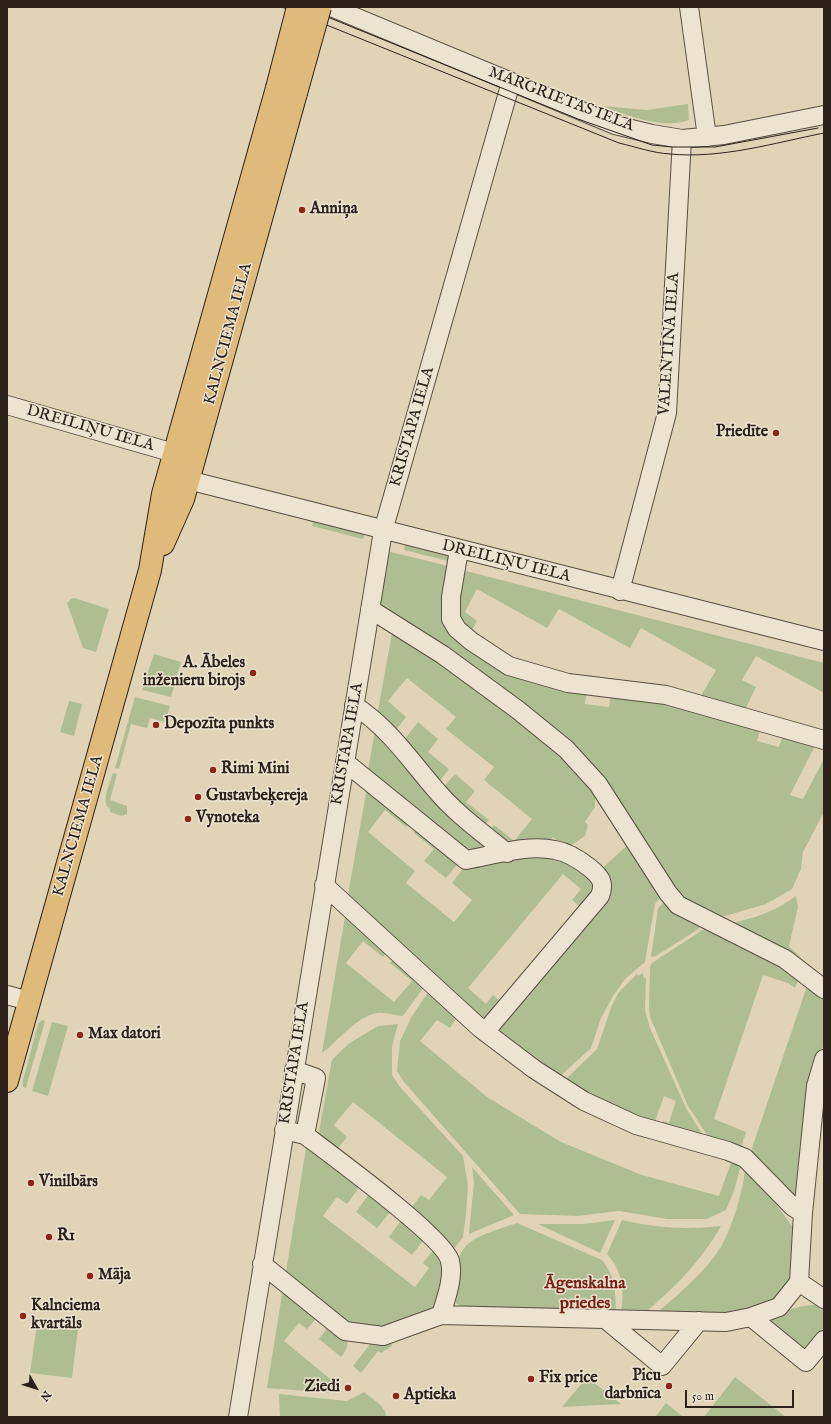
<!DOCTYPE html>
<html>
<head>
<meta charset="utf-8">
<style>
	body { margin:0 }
	#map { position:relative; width:831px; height:1424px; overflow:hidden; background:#e1d4b6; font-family:"IM FELL English",serif }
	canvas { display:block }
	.frame { position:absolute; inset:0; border:8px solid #2c211b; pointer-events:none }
	.north { position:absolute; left:16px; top:1368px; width:40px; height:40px; -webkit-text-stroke:3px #ece3d0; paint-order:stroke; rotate:129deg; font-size:11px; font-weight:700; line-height:16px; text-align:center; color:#2c211b }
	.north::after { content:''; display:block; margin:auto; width:14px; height:18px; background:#2c211b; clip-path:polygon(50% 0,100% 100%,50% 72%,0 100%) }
	.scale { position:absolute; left:685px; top:1390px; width:109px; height:18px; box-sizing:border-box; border:2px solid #2c211b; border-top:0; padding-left:5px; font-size:12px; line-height:14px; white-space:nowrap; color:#2c211b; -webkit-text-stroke:3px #ece3d0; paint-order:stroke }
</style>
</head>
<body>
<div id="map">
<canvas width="831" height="1424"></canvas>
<div class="frame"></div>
<div class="north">N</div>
<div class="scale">50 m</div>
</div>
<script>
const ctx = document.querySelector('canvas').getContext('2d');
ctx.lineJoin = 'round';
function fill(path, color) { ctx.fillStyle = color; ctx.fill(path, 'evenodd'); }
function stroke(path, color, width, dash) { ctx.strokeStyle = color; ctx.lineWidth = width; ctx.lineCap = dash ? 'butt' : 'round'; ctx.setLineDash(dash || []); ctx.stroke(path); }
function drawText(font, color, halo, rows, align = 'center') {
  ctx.font = font + ' "IM FELL English",serif'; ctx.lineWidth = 3; ctx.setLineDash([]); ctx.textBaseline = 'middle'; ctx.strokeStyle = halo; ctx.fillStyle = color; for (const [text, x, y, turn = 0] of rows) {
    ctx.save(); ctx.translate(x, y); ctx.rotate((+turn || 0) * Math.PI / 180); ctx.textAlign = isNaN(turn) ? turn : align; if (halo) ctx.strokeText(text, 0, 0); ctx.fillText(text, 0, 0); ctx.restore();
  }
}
const green = new Path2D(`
	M 688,104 L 689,120 C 665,130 625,115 602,106 L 647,110 Z
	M 313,521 L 365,534 L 363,539 L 312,526 Z
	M 405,544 L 448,554 L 452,562 L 404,550 Z
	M 387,551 L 452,567 L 453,631 L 587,691 L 585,704 L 609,707 L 611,693 L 636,695 L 761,727 L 757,741 L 779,747 L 784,732 L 817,742 L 790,795 L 803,799 L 824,759 L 824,812 L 803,852 L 801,869 L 792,889 L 766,904 L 718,918 L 679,898 L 608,791 L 379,609 Z
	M 462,570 L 824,663 L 824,693 L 756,656 L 742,680 L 756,687 L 743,714 L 698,701 L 716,670 L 641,628 L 630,648 L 559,609 L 547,628 L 477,589 L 465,612 L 477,621 L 471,632 L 458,619 Z
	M 74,598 L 109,609 L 96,652 L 83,648 L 67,603 L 71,599 Z
	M 393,628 L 556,748 L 595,791 L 595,807 L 585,822 L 588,825 L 585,836 L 566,849 L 553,837 L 546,845 L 513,847 L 489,831 L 494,825 L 514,841 L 532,819 L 484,780 L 494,767 L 446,729 L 456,717 L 407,678 L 388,701 L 406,717 L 396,730 L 377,716 Z
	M 154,654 L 181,662 L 171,697 L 142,690 Z
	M 135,697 L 170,706 L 165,722 L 150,718 L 147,728 L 131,724 L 119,769 L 115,768 Z
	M 69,701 L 82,704 L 74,736 L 60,732 Z
	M 418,722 L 438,739 L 428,752 L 449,769 L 437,785 L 405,739 Z
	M 376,725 L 495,848 L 466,857 L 367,776 Z
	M 113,773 L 117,774 L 110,800 L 127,806 L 127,814 L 122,816 L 110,812 L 110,809 C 100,802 110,784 113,773 Z
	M 455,774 L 475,791 L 466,802 L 489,820 L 484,826 L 441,790 Z
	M 367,788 L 411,821 L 406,827 L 385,810 L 368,832 L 415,871 L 406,883 L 454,922 L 472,900 L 452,883 L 466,865 L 545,855 L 582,867 L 598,888 L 582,909 L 572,900 L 581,889 L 563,874 L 468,988 L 486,1004 L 493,995 L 504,1004 L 484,1027 L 347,900 Z
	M 419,827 L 460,861 L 446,878 L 424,861 L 434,849 L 414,833 Z
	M 630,843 L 663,894 L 655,904 L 645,962 L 625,979 L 613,996 L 601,1018 L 591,1048 L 557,1079 L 489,1031 L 597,905 L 598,872 Z
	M 796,896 L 798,907 L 789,946 L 803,960 L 801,967 L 728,924 C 755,918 774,912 796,896 Z
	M 667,899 L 706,922 L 697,930 L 656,956 L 651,957 L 658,908 Z
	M 346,911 L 389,950 L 383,957 L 363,941 L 346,963 L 394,1002 L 412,981 L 390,963 L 396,957 L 426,984 L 403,1016 C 395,1016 385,1012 378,1013 C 356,1016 339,1041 322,1053 Z
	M 710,925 L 800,974 L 795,988 L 788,983 L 763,975 L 714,1119 L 746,1132 L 740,1151 L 711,1141 L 688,1106 L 650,1017 L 649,1009 L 650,967 L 652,963 Z
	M 643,973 L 644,978 L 646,978 L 645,1010 L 650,1028 L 686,1108 L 706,1140 L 660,1127 L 563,1082 L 597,1049 L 612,1005 L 619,992 L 637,974 L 638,976 ZM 664,1096 L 676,1101 L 669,1123 L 663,1121 L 662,1124 L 655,1121 Z
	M 808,983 L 824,994 L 824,1043 L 804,1106 L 804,1151 L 800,1203 L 750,1154 Z
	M 431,988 L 460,1013 L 450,1028 L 437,1020 L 420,1041 L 487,1097 L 561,1142 L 642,1175 L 719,1196 L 732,1160 L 741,1164 L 734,1191 L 726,1210 L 707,1219 L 667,1219 L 619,1211 L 577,1216 L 520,1214 L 404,1082 L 397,1071 L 400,1041 L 412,1016 Z
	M 42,1020 L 45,1021 L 26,1088 L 23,1087 L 23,1080 L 38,1024 Z
	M 52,1022 L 68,1026 L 48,1096 L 32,1091 Z
	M 398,1024 L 392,1046 L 392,1075 L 400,1087 L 463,1156 L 468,1186 L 466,1214 L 463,1237 L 450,1254 L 409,1211 L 421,1195 L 429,1200 L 447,1177 L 353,1102 L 334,1125 L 347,1137 L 335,1152 L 318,1137 L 332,1060 L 348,1044 L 378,1026 Z
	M 307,1142 L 361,1185 L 347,1204 L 337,1197 L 323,1216 L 415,1287 L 429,1268 L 423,1263 L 435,1248 L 445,1266 L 433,1313 C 415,1319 385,1331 367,1329 C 338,1325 308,1291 286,1272 Z
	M 472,1167 L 514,1215 L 469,1234 L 474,1182 Z
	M 745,1169 L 765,1189 L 797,1233 L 794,1277 L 776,1300 L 748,1312 L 704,1317 L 656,1314 C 679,1293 706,1272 722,1245 C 733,1225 743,1191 745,1169 Z
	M 369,1194 L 391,1211 L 377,1228 L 356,1212 Z
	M 402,1219 L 425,1238 L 412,1255 L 389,1237 Z
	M 615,1220 L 600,1253 L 538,1224 L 583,1224 Z
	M 622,1220 C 655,1228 687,1230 721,1226 C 701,1261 677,1285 647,1311 L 621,1311 C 625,1289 622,1271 607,1254 Z
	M 517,1223 L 602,1260 C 616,1278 615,1290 616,1312 L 557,1312 L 510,1308 L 464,1308 L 456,1303 C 455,1285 453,1257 468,1244 C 479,1234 503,1228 517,1223 Z
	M 283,1288 L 315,1315 L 315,1320 L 307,1329 L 299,1323 L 284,1341 L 340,1387 L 335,1393 L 267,1388 Z
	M 820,1304 L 824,1306 L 824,1335 L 804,1359 L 756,1318 L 803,1306 Z
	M 37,1324 L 78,1329 L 72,1378 L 30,1373 Z
	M 327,1328 C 345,1333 355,1340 341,1357 L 319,1339 Z
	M 390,1340 L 392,1346 L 381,1353 L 378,1351 L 361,1373 L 353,1366 L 371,1343 Z
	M 587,1377 L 621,1404 L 562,1407 Z
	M 735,1377 L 786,1417 L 704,1417 Z
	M 364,1392 C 371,1398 387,1407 386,1417 L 280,1417 L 279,1394 L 347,1401 Z
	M 666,1403 L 683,1417 L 655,1417 Z`);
const minor = new Path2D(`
	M 331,7 L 615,125 L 652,134 L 682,139 L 724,135 L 824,115
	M 689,7 L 707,137
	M 7,405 L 174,453
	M 188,480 L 824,641
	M 459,550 L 451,597 L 451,619 L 457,629 L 471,641 L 509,666 L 568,683 L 666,695 L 824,740
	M 620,591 L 667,413 L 682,139
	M 370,609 L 443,655 L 518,710 L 566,749 L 598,784 L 668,893 L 678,905 L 785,959 L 824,989
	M 354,705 C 391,730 408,758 436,790 C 456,814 483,833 507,853
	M 345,762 L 466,860 C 494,855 527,844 555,850 C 567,852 580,860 590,868 C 601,877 605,883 600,896 L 485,1032
	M 324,885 L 480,1028 L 534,1069 L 584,1101 L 636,1125 L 728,1151 L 745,1158 L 793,1207 L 803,1213 L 799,1282 L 824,1299
	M 7,995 L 29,1001
	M 294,1070 L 316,1078 L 305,1135
	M 284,1130 L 305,1135 C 330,1154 445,1238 450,1261 C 454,1278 446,1298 441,1315 L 726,1322 L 751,1317
	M 803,1213 L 816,1086 L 824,1059
	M 262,1264 L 345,1331 L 383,1336 L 441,1315
	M 799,1282 L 779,1307 L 751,1317 L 806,1362 L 824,1340
	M 604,1318 L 662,1366 L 699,1321
	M 238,1417 L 383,531 L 511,82`);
const major = new Path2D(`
	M 163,544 L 183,499 L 296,93
	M 7,1081 L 150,570 L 163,494 L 277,88`);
const tram = new Path2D(`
	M 282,7 L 619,143 C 636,147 653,153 670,154 C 721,159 774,143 824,133
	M 303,7 L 578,119 L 652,145 L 672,147 L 715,147 L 818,128`);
const majorBridge = new Path2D(`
	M 277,88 L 298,7
	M 296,93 L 320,7`);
const markers = [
	[302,210,4,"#8f2418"],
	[776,433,4,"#8f2418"],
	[253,673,4,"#8f2418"],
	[156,725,4,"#8f2418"],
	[213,770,4,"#8f2418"],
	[198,797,4,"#8f2418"],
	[188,819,4,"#8f2418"],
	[80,1035,4,"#8f2418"],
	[31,1183,4,"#8f2418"],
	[49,1237,4,"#8f2418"],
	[90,1276,4,"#8f2418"],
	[23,1316,4,"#8f2418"],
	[531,1379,4,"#8f2418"],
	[669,1386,4,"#8f2418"],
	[348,1388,4,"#8f2418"],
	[396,1396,4,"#8f2418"]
];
const streetNames = [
	["MARGRIETAS IELA",561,100,21],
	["KALNCIEMA IELA",229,334,-75],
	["VALENTĪNA IELA",670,344,-86],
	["KRISTAPA IELA",413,427,-74],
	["DREILIŅU IELA",90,429,16],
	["DREILIŅU IELA",506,562,14],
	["KRISTAPA IELA",348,744,-80],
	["KALNCIEMA IELA",79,826,-74],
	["KRISTAPA IELA",295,1063,-81]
];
const poiNames = [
	["Anniņa",310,210],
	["Priedīte",768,433,"right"],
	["A. Ābeles",245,664,"right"],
	["inženieru birojs",245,682,"right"],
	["Depozīta punkts",164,725],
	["Rimi Mini",221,770],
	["Gustavbeķereja",206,797],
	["Vynoteka",196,819],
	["Max datori",88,1035],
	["Vinilbārs",39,1183],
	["R1",57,1237],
	["Māja",98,1276],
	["Kalnciema",31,1307],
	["kvartāls",31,1325],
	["Picu",661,1377,"right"],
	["darbnīca",661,1395,"right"],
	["Fix price",539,1379],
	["Ziedi",340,1388,"right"],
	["Aptieka",404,1396]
];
const neighbourhoodNames = [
	["Āgenskalna",585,1285],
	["priedes",585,1305]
];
fill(green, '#aebe92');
stroke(minor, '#594e42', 20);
stroke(major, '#2c211b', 24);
stroke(minor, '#ece3d0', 18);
stroke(major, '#e0ba7b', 22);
stroke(tram, '#2c211b', 1);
stroke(majorBridge, '#2c211b', 24, []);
stroke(majorBridge, '#e0ba7b', 22);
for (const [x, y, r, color] of markers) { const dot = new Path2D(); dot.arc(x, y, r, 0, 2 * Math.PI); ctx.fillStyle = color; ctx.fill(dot); stroke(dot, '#ece3d0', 1.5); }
drawText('16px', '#2c211b', '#ece3d0', streetNames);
drawText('bold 16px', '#2c211b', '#ece3d0', poiNames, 'left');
drawText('bold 17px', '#7a1f14', '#ece3d0', neighbourhoodNames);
</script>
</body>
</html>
